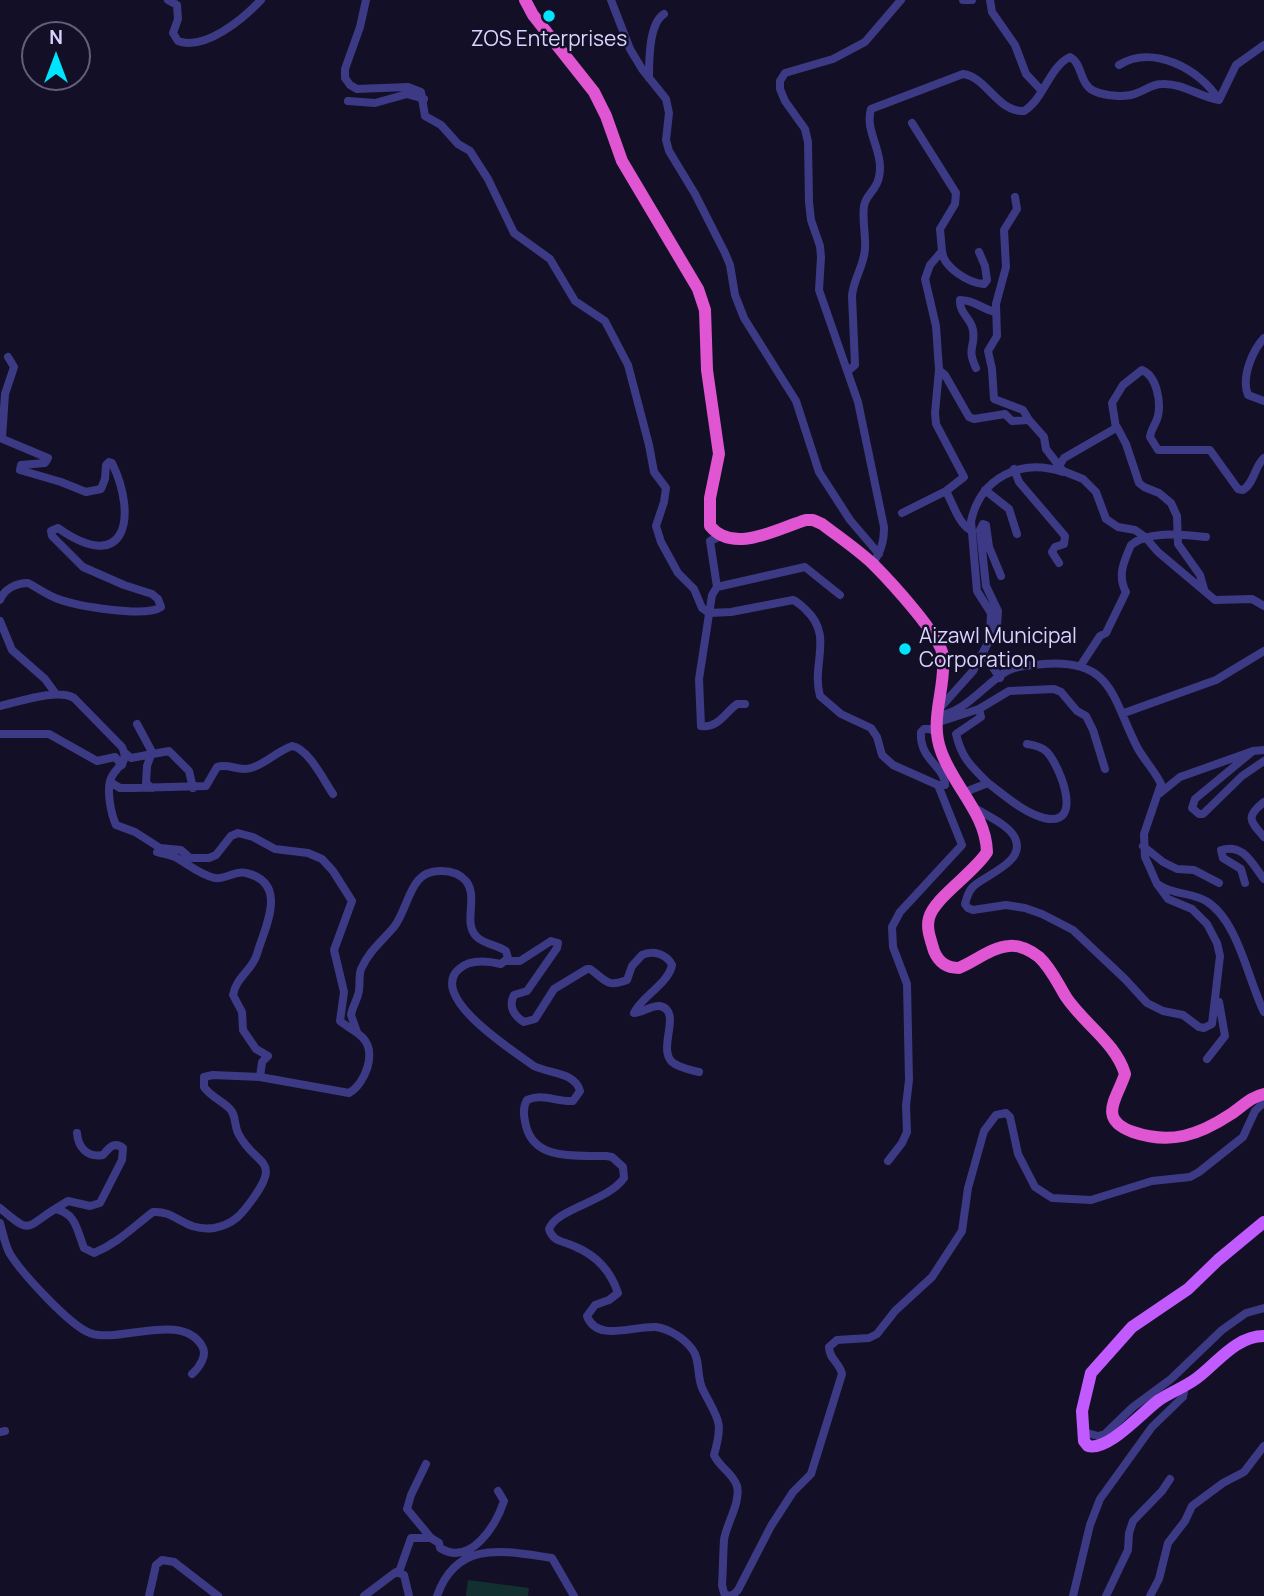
<!DOCTYPE html>
<html>
<head>
<meta charset="utf-8">
<style>
	body { margin:0 }
	#map { position:relative; width:1264px; height:1596px; overflow:hidden; background:#130f26; font-family:Manrope,sans-serif }
	canvas { display:block }
	.north { position:absolute; left:21px; top:21px; width:70px; height:70px; box-sizing:border-box; background:#130f26; border:2px solid #625e7d; border-radius:50%; rotate:0deg; font-size:19px; font-weight:700; line-height:28px; text-align:center; color:#d9d4ff }
	.north::after { content:''; display:block; margin:auto; width:24px; height:32px; background:#00e5ff; clip-path:polygon(50% 0,100% 100%,50% 72%,0 100%) }
</style>
</head>
<body>
<div id="map">
<canvas width="1264" height="1596"></canvas>
<div class="north">N</div>
</div>
<script>
const ctx = document.querySelector('canvas').getContext('2d');
ctx.lineJoin = 'round';
function fill(path, color) { ctx.fillStyle = color; ctx.fill(path, 'evenodd'); }
function stroke(path, color, width, dash) { ctx.strokeStyle = color; ctx.lineWidth = width; ctx.lineCap = dash ? 'butt' : 'round'; ctx.setLineDash(dash || []); ctx.stroke(path); }
function drawText(font, color, halo, rows, align = 'center') {
  ctx.font = font + ' Manrope,sans-serif'; ctx.lineWidth = 5; ctx.setLineDash([]); ctx.textBaseline = 'middle'; ctx.strokeStyle = halo; ctx.fillStyle = color; for (const [text, x, y, turn = 0] of rows) {
    ctx.save(); ctx.translate(x, y); ctx.rotate((+turn || 0) * Math.PI / 180); ctx.textAlign = isNaN(turn) ? turn : align; if (halo) ctx.strokeText(text, 0, 0); ctx.fillText(text, 0, 0); ctx.restore();
  }
}
const green = new Path2D(`
	M 468,1580 L 529,1588 L 528,1596 L 466,1596 Z`);
const minor = new Path2D(`
	M 168,0 L 177,5 L 178,19 L 173,33 L 178,41 C 205,51 243,19 261,0
	M 366,0 L 360,27 L 345,69 L 345,78 L 350,85 L 357,89 L 408,87 L 421,92 L 425,116 L 441,125 L 458,144 L 470,151 L 488,179 L 514,233 L 550,259 L 575,301 L 605,321 L 628,365 L 649,445 L 654,472 L 666,488 L 664,502 L 656,526 L 661,542 L 678,573 L 694,589 L 702,608 L 709,613 L 731,612 L 793,600 C 798,602 801,605 806,610 C 834,636 811,664 820,696 L 841,714 L 871,728 L 877,737 L 882,755 L 893,765 L 938,785 L 962,845 L 900,912 L 892,927 L 893,947 L 907,984 L 909,1080 L 906,1106 L 907,1132 L 902,1143 L 888,1161
	M 611,0 L 630,49 L 642,69 L 666,99 L 669,113 L 666,140 L 669,151 L 695,194 L 725,253 L 730,265 L 735,295 L 744,318 L 796,401 L 819,472 L 850,520 L 879,554
	M 963,0 L 972,0
	M 990,0 L 992,12 L 1015,45 L 1026,74 L 1042,91
	M 1119,65 C 1153,44 1200,69 1219,100
	M 649,78 C 649,60 649,23 664,14
	M 348,101 L 375,103 L 407,94 L 424,99
	M 912,123 L 956,193 L 955,204 L 940,229 L 942,251 L 930,265 L 925,279 L 936,326 L 939,370 L 945,375 L 969,417 L 974,419 L 1005,414 L 1012,421 L 1029,420 L 1044,437 L 1046,449 L 1063,471 L 1083,479 L 1096,492 L 1106,519 L 1118,527 L 1135,530 L 1145,537 L 1158,552 L 1215,600 L 1252,599 L 1264,606
	M 1015,197 L 1017,209 L 1004,230 L 1006,267 L 996,304 L 997,336 L 988,351 L 992,369 L 994,399 L 1023,410 L 1029,420
	M 942,251 C 943,267 968,283 984,284 L 987,280 L 985,266 L 979,252
	M 1264,338 C 1252,351 1241,378 1248,395 L 1264,401
	M 976,368 C 966,347 976,347 973,330 C 971,318 959,313 960,300 C 975,300 981,309 996,312
	M 848,371 L 855,365 L 852,296 C 853,280 864,266 865,249 C 866,235 862,220 864,206 C 866,192 880,191 880,167 C 880,147 865,129 871,109 L 963,74 C 987,77 997,112 1024,111 C 1044,99 1049,67 1070,57 C 1083,64 1079,84 1094,91 C 1106,96 1125,98 1137,93 C 1146,90 1152,84 1162,84 C 1183,83 1200,97 1219,100 L 1236,65 L 1264,45
	M 1117,427 L 1126,444 L 1139,483 L 1144,487 L 1159,493 L 1171,503 L 1177,516 L 1178,544 L 1200,575 L 1204,589
	M 0,438 L 48,458 L 45,463 L 21,465 L 20,470 L 61,482 L 86,492 L 101,489 L 105,479 L 106,465 L 109,462 L 112,463 C 138,517 126,576 58,528 L 51,531 L 52,536 L 83,567 L 124,585 L 152,594 L 158,599 L 161,607 C 146,618 77,606 58,599 C 47,595 38,588 28,583 C 16,583 4,589 0,600
	M 2,438 L 5,394 L 14,367 L 8,357
	M 1059,466 L 1064,458 L 1116,428 L 1112,403 L 1123,385 L 1142,370 C 1157,376 1161,402 1158,416 C 1156,424 1151,429 1150,437 L 1158,450 L 1210,450 L 1238,489 L 1243,490 C 1254,484 1254,467 1264,458
	M 1014,469 L 1019,482 L 1065,536 L 1064,544 L 1055,547 L 1052,552 L 1059,563
	M 985,490 L 1009,509 L 1017,534
	M 946,491 C 953,504 959,525 972,531
	M 902,513 L 946,491 L 964,477 L 936,424 L 935,413 L 939,370
	M 872,564 C 881,552 884,542 884,527 L 858,402 L 819,290 L 821,257 L 820,246 L 811,220 L 809,202 L 808,142 L 805,129 L 785,101 L 780,89 L 780,81 L 785,73 L 833,59 L 865,42 L 901,0
	M 717,587 L 710,541 L 721,536
	M 0,621 L 12,650 L 45,679 L 56,694
	M 990,636 L 991,613 L 977,591 L 971,521 C 981,477 1021,458 1063,472
	M 983,653 L 1000,678
	M 1081,665 L 1100,636 L 1106,633 L 1126,592 C 1117,576 1124,561 1131,545 C 1149,530 1184,535 1206,537
	M 745,704 L 737,704 C 725,713 717,729 701,726 L 699,679 L 712,595 L 717,587 L 805,567 L 840,595
	M 0,706 C 19,702 58,688 74,698 L 122,747 C 131,764 114,766 110,781 C 107,793 111,814 116,825 L 135,832 L 160,848 L 181,850 L 190,858 L 209,858 L 216,855 L 231,836 L 238,833 L 253,837 L 275,849 L 308,853 L 322,859 L 333,871 L 352,901 L 334,950 L 344,992 L 340,1021 C 347,1027 357,1031 363,1038 C 377,1053 365,1084 349,1093 L 260,1077 L 213,1075 L 204,1077 L 204,1087 C 210,1096 222,1101 229,1108 C 236,1114 234,1124 238,1133 C 255,1167 283,1157 252,1200 C 241,1215 234,1224 214,1228 C 184,1232 176,1210 153,1212 C 133,1227 118,1243 94,1253 L 84,1248 C 77,1230 76,1213 55,1209 C 24,1228 32,1235 0,1208
	M 939,709 L 973,671 L 997,626 L 998,611 L 986,586 L 980,530 L 983,524 L 986,525 L 989,547 L 1001,576
	M 979,709 L 981,717 L 956,734 C 962,759 971,766 988,783
	M 1124,713 L 1216,680 L 1264,651
	M 936,716 C 966,713 983,685 1007,671 C 1017,665 1033,665 1044,664 C 1113,659 1112,698 1137,747 C 1144,760 1155,771 1161,784 L 1144,834 L 1145,857 L 1157,884 L 1168,899 L 1192,909 L 1207,924 L 1217,943 L 1220,956 L 1212,1024 L 1204,1028 L 1199,1027 L 1183,1015 L 1163,1011 L 1147,1003 L 1125,979 L 1073,930 L 1042,914 L 1025,908 L 1006,905 L 973,910 L 968,908 L 965,904 C 967,897 969,889 975,885 C 988,874 1026,861 1015,838 C 1009,825 987,816 975,808
	M 936,723 L 979,709 L 1009,691 L 1054,689 L 1061,692 L 1077,711 L 1086,716 L 1093,730 L 1105,769
	M 137,724 L 152,752 L 147,766 L 146,783 L 152,788
	M 937,733 L 930,729 L 924,729 L 921,732 C 919,760 945,766 945,785 L 938,785
	M 0,734 L 49,734 L 97,761 L 115,757 L 122,765
	M 1253,751 L 1195,799 L 1192,808 L 1199,814 L 1203,814 L 1242,776 L 1264,761
	M 125,753 L 131,758 L 169,751 L 189,771 L 193,788
	M 110,782 L 120,788 L 132,788 L 206,786 L 217,767 C 229,763 239,772 251,768 C 266,764 277,751 292,746 C 308,748 324,781 333,794
	M 965,792 L 988,783 C 1004,795 1024,813 1044,818 C 1085,828 1060,766 1047,752 C 1042,747 1034,745 1027,744
	M 1159,794 L 1180,777 L 1253,751 L 1264,750
	M 1264,802 C 1245,817 1250,821 1264,837
	M 1143,846 L 1163,862 L 1177,869 L 1194,870 L 1219,883
	M 157,852 C 163,854 171,855 177,858 C 189,865 201,875 215,878 C 226,880 235,870 246,873 C 290,883 264,929 257,954 C 252,971 236,977 233,995 L 242,1012 L 243,1030 L 256,1049 L 268,1056 L 262,1062 L 260,1077
	M 1245,883 L 1241,869 L 1223,858 L 1221,850 C 1244,843 1252,864 1264,879
	M 1159,885 C 1173,895 1192,892 1206,901 C 1238,920 1248,980 1264,1012
	M 507,961 L 520,961 L 551,941 L 558,943 L 557,948 L 527,991 L 514,995 C 508,1006 514,1016 524,1022 L 535,1019 L 554,989 L 587,969 L 590,969 C 606,980 606,988 627,980 L 632,966 L 642,955 C 653,950 667,954 672,965 C 669,983 640,998 634,1013 C 642,1013 651,1005 660,1006 C 683,1011 657,1048 672,1062 C 679,1068 691,1070 699,1072
	M 357,1032 L 351,1015 C 352,1008 356,1002 358,995 C 361,986 358,978 361,969 C 369,951 382,941 394,927 C 410,906 409,869 442,871 C 451,871 460,874 466,881 C 479,898 462,923 477,937 C 484,944 497,945 506,951 L 508,958 L 501,964 C 488,961 470,959 459,969 C 427,997 515,1052 534,1066 C 550,1074 575,1072 580,1091 L 573,1101 C 556,1102 543,1093 527,1100 C 522,1108 524,1117 526,1126 C 535,1162 579,1155 606,1156 L 612,1157 L 623,1167 L 624,1178 C 607,1202 557,1208 549,1229 C 553,1243 565,1241 576,1247 C 597,1256 611,1272 618,1293 L 609,1300 L 595,1305 L 587,1316 C 597,1343 635,1325 656,1327 C 669,1329 684,1338 692,1349 C 701,1360 696,1377 703,1390 C 718,1420 724,1420 714,1455 C 719,1467 733,1473 737,1486 C 741,1503 726,1524 724,1540 C 723,1555 723,1570 722,1585 L 724,1593 L 728,1596 L 733,1595 L 738,1590 L 771,1526 L 793,1492 L 811,1474 L 842,1374 C 840,1363 829,1359 829,1347 L 837,1340 L 869,1338 L 877,1334 L 895,1311 L 932,1277 L 962,1231 L 968,1188 L 984,1131 L 996,1115 L 1006,1113 L 1010,1117 L 1018,1154 L 1035,1187 L 1052,1198 L 1091,1200 L 1152,1181 L 1190,1177 L 1199,1172 L 1243,1137 L 1255,1111 L 1264,1102
	M 1207,1059 L 1225,1036 L 1219,1002
	M 55,1209 L 68,1201 L 90,1206 L 100,1203 L 122,1160 L 123,1148 C 114,1141 109,1148 103,1155 C 87,1158 78,1147 77,1133
	M 0,1223 C 3,1234 5,1245 10,1254 C 21,1272 70,1326 90,1333 C 118,1344 182,1311 202,1346 C 208,1355 199,1368 192,1374
	M 0,1432 L 5,1431
	M 1082,1436 L 1087,1433 L 1098,1436 L 1105,1434 L 1133,1407 L 1171,1379 L 1222,1330 L 1246,1313 L 1264,1308
	M 426,1464 L 411,1495 L 407,1509 L 431,1538
	M 399,1572 L 411,1538 L 431,1538 L 439,1543 L 440,1548 C 471,1567 496,1525 504,1501 L 498,1491
	M 149,1596 L 156,1565 L 162,1560 L 174,1562 L 218,1596
	M 364,1596 L 396,1572 L 404,1575 L 409,1596
	M 437,1596 C 457,1539 504,1551 552,1558 L 574,1596
	M 1073,1596 L 1090,1525 L 1100,1499 L 1152,1427 L 1183,1397 L 1185,1386
	M 1106,1596 L 1128,1550 L 1129,1533 L 1133,1521 L 1162,1491 L 1170,1479
	M 1150,1596 L 1159,1579 L 1168,1543 L 1185,1521 L 1192,1506 L 1223,1483 L 1244,1472 L 1264,1446`);
const primary = new Path2D(`
	M 1264,1222 L 1218,1260 L 1188,1289 L 1132,1327 L 1091,1373 L 1082,1411 L 1084,1441 L 1088,1446 C 1109,1451 1142,1412 1159,1400 C 1171,1392 1185,1387 1197,1378 C 1217,1363 1236,1336 1264,1336`);
const trunk = new Path2D(`
	M 525,0 L 533,15 L 594,92 L 606,116 L 622,161 L 698,289 L 705,310 L 707,370 L 719,454 L 710,498 L 710,526 C 734,555 778,528 806,520 L 813,520 L 822,524 C 839,537 857,549 873,564 C 889,580 941,636 943,656 C 946,689 929,719 941,751 C 953,786 986,813 987,852 C 974,873 934,898 929,918 C 926,929 931,940 934,951 C 939,963 947,968 959,968 C 974,962 992,947 1009,946 C 1019,945 1031,951 1039,957 C 1051,968 1058,984 1066,997 C 1084,1024 1116,1043 1125,1074 C 1118,1097 1096,1119 1133,1132 C 1171,1145 1199,1135 1231,1114 C 1243,1106 1250,1097 1264,1094`);
const markers = [
	[549,16,7,"#00e5ff"],
	[905,649,7,"#00e5ff"]
];
const poiNames = [
	["ZOS Enterprises",549,40],
	["Aizawl Municipal",919,637,"left"],
	["Corporation",919,661,"left"]
];
fill(green, '#12302f');
stroke(minor, '#3d3a85', 8);
stroke(primary, '#c25bff', 12);
stroke(trunk, '#e055d1', 12);
for (const [x, y, r, color] of markers) { const dot = new Path2D(); dot.arc(x, y, r, 0, 2 * Math.PI); ctx.fillStyle = color; ctx.fill(dot); stroke(dot, '#130f26', 2.5); }
drawText('21px', '#d9d4ff', '#130f26', poiNames);
</script>
</body>
</html>
